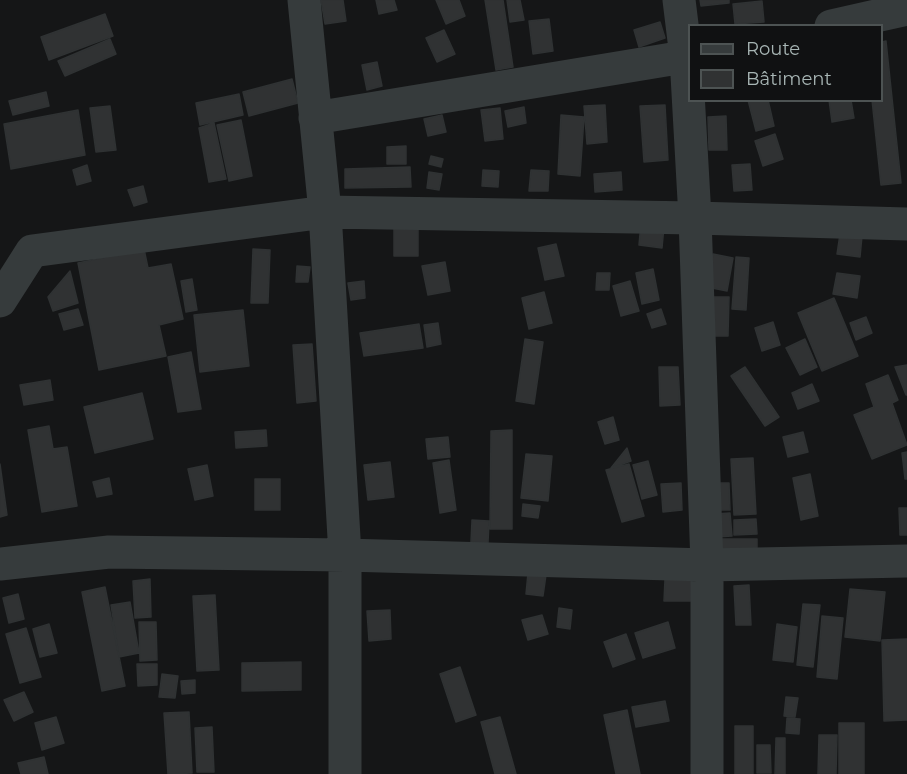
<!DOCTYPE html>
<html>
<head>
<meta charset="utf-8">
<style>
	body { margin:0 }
	#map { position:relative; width:907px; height:774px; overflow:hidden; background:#151617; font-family:Montserrat,sans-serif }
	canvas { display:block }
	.legend { position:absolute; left:688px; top:24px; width:195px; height:78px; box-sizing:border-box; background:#101112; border:2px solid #4d5353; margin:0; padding:8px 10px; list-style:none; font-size:18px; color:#a8b6b5 }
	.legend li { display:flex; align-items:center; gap:12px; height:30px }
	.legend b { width:30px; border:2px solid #4d5353 }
</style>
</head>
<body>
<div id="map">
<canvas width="907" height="774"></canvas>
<ul class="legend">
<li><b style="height:8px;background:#363b3c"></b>Route</li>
<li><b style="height:16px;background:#303233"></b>Bâtiment</li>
</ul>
</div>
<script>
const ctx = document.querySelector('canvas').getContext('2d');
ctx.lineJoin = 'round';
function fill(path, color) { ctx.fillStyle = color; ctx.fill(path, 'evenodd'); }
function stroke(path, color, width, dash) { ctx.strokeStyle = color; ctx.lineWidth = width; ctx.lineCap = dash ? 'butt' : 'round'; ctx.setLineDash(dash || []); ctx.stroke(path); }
const building = new Path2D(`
	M 321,0 L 343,0 L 346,21 L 325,24 Z
	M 376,0 L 394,0 L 397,10 L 379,14 Z
	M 436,0 L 459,0 L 465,16 L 446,24 Z
	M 485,0 L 503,0 L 513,67 L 496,70 Z
	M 507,0 L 520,0 L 524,20 L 510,22 Z
	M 700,0 L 729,0 L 729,3 L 701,6 Z
	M 762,1 L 764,22 L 735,24 L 733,4 Z
	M 105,14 L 113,36 L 49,60 L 41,37 Z
	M 549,19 L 553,51 L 533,54 L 529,21 Z
	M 660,22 L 665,38 L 639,47 L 634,30 Z
	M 444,30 L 455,54 L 437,62 L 426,38 Z
	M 110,39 L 116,54 L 65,76 L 58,61 Z
	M 886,41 L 901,183 L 881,185 L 872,100 L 882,100 L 882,42 Z
	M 377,62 L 382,86 L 367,90 L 362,65 Z
	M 292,79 L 298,103 L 249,116 L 243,92 Z
	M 46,92 L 49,106 L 13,115 L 9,101 Z
	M 239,94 L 243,115 L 200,125 L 196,103 Z
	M 748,100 L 768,100 L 774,126 L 756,131 Z
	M 829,100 L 851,100 L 854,118 L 832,122 Z
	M 605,105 L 607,142 L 587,144 L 584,106 Z
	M 665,105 L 668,160 L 644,162 L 640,106 Z
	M 110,106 L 116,150 L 96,152 L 90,108 Z
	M 524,107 L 526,123 L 508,127 L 505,111 Z
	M 500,108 L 503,139 L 485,141 L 481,110 Z
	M 78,110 L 85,155 L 11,169 L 4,124 Z
	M 442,115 L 446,132 L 428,136 L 424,119 Z
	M 561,115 L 584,117 L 580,176 L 558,174 Z
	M 726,116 L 727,150 L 709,150 L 708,117 Z
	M 241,120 L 252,176 L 229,181 L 217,125 Z
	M 214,123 L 226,179 L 209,182 L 199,128 Z
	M 775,134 L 783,159 L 763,166 L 755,141 Z
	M 406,146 L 406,164 L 387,164 L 387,147 Z
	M 431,156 L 443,159 L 441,167 L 429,164 Z
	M 750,164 L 752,190 L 734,191 L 732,165 Z
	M 87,165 L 91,181 L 77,185 L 73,170 Z
	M 410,167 L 411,187 L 345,188 L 345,169 Z
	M 483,170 L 499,171 L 498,187 L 482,186 Z
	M 531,170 L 549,171 L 548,191 L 529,191 Z
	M 429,172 L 442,174 L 439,190 L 427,188 Z
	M 621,172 L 622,190 L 595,192 L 594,174 Z
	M 143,186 L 147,202 L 134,206 L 128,190 Z
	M 641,223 L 664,226 L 662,248 L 639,245 Z
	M 394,229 L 418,229 L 418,256 L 394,256 Z
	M 840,234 L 862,236 L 860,257 L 837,254 Z
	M 556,244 L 564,276 L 545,280 L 538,248 Z
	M 144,249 L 148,268 L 171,264 L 183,319 L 159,325 L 166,356 L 99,370 L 78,263 Z
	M 253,249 L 270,250 L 268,303 L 251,303 Z
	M 713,254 L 733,258 L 727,291 L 707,287 Z
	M 736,257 L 749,258 L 746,310 L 732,309 Z
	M 445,262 L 450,291 L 428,295 L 422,266 Z
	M 297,266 L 310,267 L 308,282 L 296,282 Z
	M 653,269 L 659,300 L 642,304 L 636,273 Z
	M 70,271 L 78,303 L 53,311 L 48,297 Z
	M 597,273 L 610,273 L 609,290 L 596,290 Z
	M 837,273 L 860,276 L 857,298 L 833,294 Z
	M 192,279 L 197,310 L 186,312 L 181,281 Z
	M 364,281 L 365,298 L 351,300 L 348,283 Z
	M 630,281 L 639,311 L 621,316 L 613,286 Z
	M 544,292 L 552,323 L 529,329 L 522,298 Z
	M 707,297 L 729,297 L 728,336 L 707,336 Z
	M 834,298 L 858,356 L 822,371 L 798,313 Z
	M 78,309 L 83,325 L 64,330 L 59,314 Z
	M 661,309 L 666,324 L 652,328 L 647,314 Z
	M 243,310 L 249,366 L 200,372 L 194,315 Z
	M 866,317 L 872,333 L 856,340 L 850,323 Z
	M 773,322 L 780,345 L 762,351 L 755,328 Z
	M 438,323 L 441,344 L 427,347 L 424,325 Z
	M 419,324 L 423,348 L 364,356 L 360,333 Z
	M 525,339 L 543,342 L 534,404 L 516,401 Z
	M 805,339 L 817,367 L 800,375 L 786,348 Z
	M 312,344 L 316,401 L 297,403 L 293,345 Z
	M 191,352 L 201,409 L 178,412 L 168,357 Z
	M 907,365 L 907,395 L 906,395 L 895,367 Z
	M 659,367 L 678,367 L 680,405 L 660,406 Z
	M 745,367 L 779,417 L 765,426 L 731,376 Z
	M 888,375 L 898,400 L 892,403 L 907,445 L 872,459 L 854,415 L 874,407 L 866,384 Z
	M 50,380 L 53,400 L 24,405 L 20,385 Z
	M 812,384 L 819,401 L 798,409 L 792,393 Z
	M 142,393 L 153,439 L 95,453 L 84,407 Z
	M 613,417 L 619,440 L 605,444 L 598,422 Z
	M 49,426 L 53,449 L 67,447 L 77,506 L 42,512 L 28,430 Z
	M 266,430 L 267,446 L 236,448 L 235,432 Z
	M 512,430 L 512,529 L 490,529 L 491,431 Z
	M 803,432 L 808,452 L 788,457 L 783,437 Z
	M 448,437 L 450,457 L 428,459 L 426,439 Z
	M 627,448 L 631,461 L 611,468 Z
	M 907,452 L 907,479 L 905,479 L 902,453 Z
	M 526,454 L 552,456 L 548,501 L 521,498 Z
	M 753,458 L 756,514 L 734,515 L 731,459 Z
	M 449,460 L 456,510 L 440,513 L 433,463 Z
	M 648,461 L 657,495 L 642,499 L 633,465 Z
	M 390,462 L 394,497 L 368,500 L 364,465 Z
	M 0,464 L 7,515 L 0,517 Z
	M 629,464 L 644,516 L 622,522 L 606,470 Z
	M 207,465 L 213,496 L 195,500 L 188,469 Z
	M 810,474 L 818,516 L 801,520 L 793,478 Z
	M 109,478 L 112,494 L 97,497 L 93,482 Z
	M 255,479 L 280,479 L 280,510 L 255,510 Z
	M 681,483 L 682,510 L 663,512 L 661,484 Z
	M 713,483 L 729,483 L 730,510 L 714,510 Z
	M 523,504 L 540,506 L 538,518 L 522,516 Z
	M 899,508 L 907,508 L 907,535 L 900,535 Z
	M 730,513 L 732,536 L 716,537 L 715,514 Z
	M 756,519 L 757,534 L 734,535 L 734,520 Z
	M 472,520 L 489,521 L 488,543 L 471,542 Z
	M 721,539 L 757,539 L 757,552 L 721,552 Z
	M 528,573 L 546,575 L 543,596 L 526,594 Z
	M 150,579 L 151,617 L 135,618 L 133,581 Z
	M 665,579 L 692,579 L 691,601 L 664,601 Z
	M 749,585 L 751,625 L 736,625 L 734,586 Z
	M 105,587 L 125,686 L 102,691 L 82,592 Z
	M 850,589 L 885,592 L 880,641 L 845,637 Z
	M 18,594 L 24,619 L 9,623 L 3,598 Z
	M 215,595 L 219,670 L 197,671 L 193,596 Z
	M 130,602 L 139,653 L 119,657 L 111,605 Z
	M 803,604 L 820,605 L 813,667 L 797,665 Z
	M 559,608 L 572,610 L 570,629 L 557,627 Z
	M 390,610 L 391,639 L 369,641 L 367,611 Z
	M 542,615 L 548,634 L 528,640 L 522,620 Z
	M 822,616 L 843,618 L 837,679 L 817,677 Z
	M 139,622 L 156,622 L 157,660 L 140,661 Z
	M 668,622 L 675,648 L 643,658 L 635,633 Z
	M 49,624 L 57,653 L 40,657 L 33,629 Z
	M 777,624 L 797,627 L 793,662 L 773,660 Z
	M 26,628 L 41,677 L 20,683 L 6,634 Z
	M 626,634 L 635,659 L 613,667 L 604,642 Z
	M 907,639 L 907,720 L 884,721 L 882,640 Z
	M 301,662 L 301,690 L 242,691 L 242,663 Z
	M 137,664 L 157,664 L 157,685 L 138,686 Z
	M 460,667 L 476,715 L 456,722 L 440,674 Z
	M 162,674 L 178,676 L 175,698 L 159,697 Z
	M 195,680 L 195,693 L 182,694 L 181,681 Z
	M 24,692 L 33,712 L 14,721 L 4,700 Z
	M 786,697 L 798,698 L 795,717 L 784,716 Z
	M 665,701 L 669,721 L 636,727 L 632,707 Z
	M 627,710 L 640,774 L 616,774 L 604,715 Z
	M 189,712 L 192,773 L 168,774 L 164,713 Z
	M 56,717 L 64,743 L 42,750 L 35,723 Z
	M 500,717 L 516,774 L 495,774 L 481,722 Z
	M 787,718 L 800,719 L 799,734 L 786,733 Z
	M 839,723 L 864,723 L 864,774 L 839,774 Z
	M 735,726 L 753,726 L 753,774 L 735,774 Z
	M 212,727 L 214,772 L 197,772 L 195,728 Z
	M 819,735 L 837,735 L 836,774 L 818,774 Z
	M 776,738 L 785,738 L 785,774 L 775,774 Z
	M 757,745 L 770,745 L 771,773 L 757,773 Z
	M 44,757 L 48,774 L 21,774 L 18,763 Z`);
const minor = new Path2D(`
	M 304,0 L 325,212 L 345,555 L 345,774
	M 679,0 L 686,57 L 695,218 L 707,565 L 707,774
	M 831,26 L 907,9
	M 315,118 L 690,56
	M 0,301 L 32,251 L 325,212 L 695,218 L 907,224
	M 0,564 L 109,552 L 345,555 L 707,565 L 907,561`);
fill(building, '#303233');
stroke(building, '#2f3233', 1.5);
stroke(minor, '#363b3c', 33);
</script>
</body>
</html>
